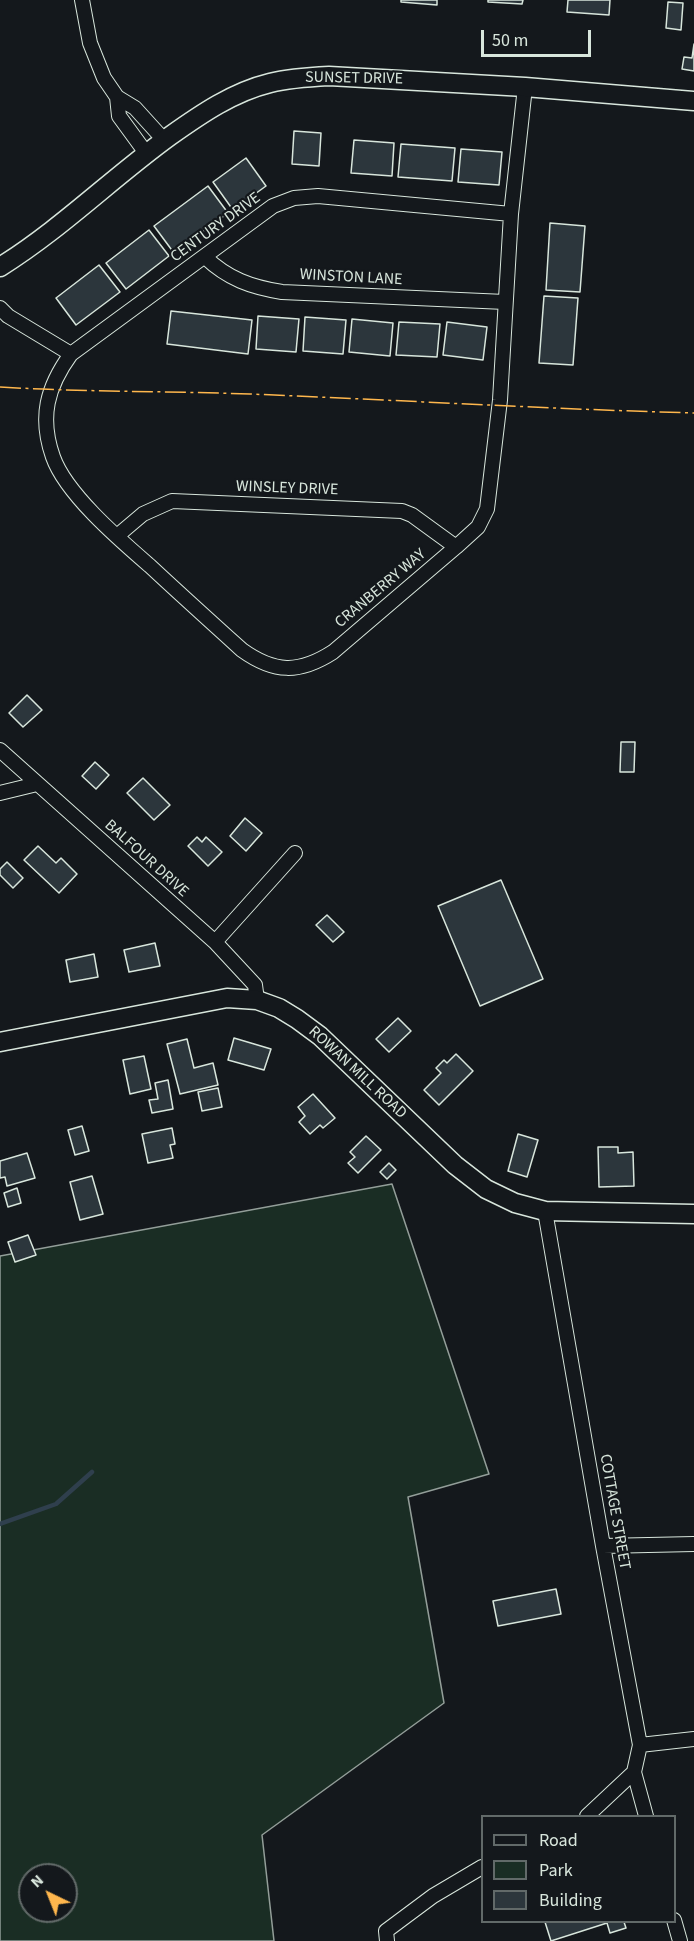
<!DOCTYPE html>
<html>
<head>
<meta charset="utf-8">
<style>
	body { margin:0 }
	#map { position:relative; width:694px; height:1941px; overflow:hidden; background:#14181c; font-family:"Source Sans 3",sans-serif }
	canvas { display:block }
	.legend { position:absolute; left:481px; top:1815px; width:195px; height:108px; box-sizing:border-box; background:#14181c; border:2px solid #626a69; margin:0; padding:8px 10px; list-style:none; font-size:18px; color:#d8e6dc }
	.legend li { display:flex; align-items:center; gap:12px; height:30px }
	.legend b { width:30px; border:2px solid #626a69 }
	.north { position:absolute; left:18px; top:1863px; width:60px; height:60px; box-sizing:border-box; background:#14181c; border:2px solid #626a69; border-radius:50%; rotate:317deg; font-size:16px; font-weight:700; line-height:24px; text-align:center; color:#d8e6dc }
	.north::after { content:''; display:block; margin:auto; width:21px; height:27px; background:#ffb74d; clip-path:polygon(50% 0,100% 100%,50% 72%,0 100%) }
	.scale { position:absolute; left:481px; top:30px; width:110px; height:27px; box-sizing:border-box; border:3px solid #d8e6dc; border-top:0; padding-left:8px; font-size:18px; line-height:21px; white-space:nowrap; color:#d8e6dc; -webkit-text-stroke:4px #14181c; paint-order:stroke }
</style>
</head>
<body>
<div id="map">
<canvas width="694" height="1941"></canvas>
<ul class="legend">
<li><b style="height:8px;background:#14181c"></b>Road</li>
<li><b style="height:16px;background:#1a2d24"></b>Park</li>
<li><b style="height:16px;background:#2c363c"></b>Building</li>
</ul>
<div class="north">N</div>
<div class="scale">50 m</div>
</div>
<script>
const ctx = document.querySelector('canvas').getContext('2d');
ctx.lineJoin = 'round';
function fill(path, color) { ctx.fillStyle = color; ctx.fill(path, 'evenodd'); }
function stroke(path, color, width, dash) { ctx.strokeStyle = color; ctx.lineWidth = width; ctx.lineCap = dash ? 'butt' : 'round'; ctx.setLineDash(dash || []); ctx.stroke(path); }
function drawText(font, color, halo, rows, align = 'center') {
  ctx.font = font + ' "Source Sans 3",sans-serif'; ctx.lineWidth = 4.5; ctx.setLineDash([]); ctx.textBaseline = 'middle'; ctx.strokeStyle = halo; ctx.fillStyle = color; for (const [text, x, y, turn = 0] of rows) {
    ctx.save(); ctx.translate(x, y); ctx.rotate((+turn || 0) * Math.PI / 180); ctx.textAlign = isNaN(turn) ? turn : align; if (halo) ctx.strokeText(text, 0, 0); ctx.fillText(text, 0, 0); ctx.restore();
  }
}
const green = new Path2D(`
	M 392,1184 L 489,1474 L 408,1497 L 444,1703 L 262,1835 L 274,1941 L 0,1941 L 0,1256 ZM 30,1875 L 66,1875 L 66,1911 L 30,1911 Z`);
const stream = new Path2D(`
	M 0,1524 L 56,1504 L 92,1472`);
const building = new Path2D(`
	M 401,0 L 437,0 L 437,5 L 401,2 Z
	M 488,0 L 523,0 L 522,4 L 488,2 Z
	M 568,0 L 610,0 L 609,15 L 567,12 Z
	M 668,2 L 683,3 L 681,30 L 666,28 Z
	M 694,44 L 694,71 L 682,69 L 684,57 L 692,58 Z
	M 294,131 L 321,133 L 319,166 L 292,164 Z
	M 354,140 L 394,143 L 392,176 L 351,173 Z
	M 401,144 L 455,148 L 452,181 L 398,177 Z
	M 461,149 L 502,152 L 499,185 L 458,182 Z
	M 246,158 L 266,186 L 233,210 L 213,182 Z
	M 208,186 L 228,213 L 174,253 L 154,226 Z
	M 550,223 L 585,226 L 580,292 L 546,290 Z
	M 149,230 L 169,256 L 126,289 L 106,263 Z
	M 99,265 L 120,292 L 76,325 L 56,298 Z
	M 544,296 L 578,298 L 573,365 L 539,363 Z
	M 171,311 L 252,320 L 248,354 L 167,344 Z
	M 258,316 L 299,319 L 296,352 L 256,349 Z
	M 305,317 L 346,320 L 343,354 L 303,351 Z
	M 352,319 L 393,323 L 390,356 L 349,352 Z
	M 399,322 L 440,324 L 437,357 L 396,355 Z
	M 447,322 L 487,327 L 483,360 L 443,355 Z
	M 27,695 L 42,710 L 23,727 L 9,713 Z
	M 621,742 L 635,742 L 634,772 L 620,772 Z
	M 95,762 L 109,775 L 96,789 L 82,776 Z
	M 143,778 L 170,805 L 154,820 L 127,793 Z
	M 245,818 L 262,833 L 246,851 L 230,836 Z
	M 197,837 L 202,842 L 206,837 L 222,852 L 208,866 L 188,846 Z
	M 38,846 L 56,863 L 61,858 L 77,874 L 59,893 L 24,860 Z
	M 7,862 L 23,878 L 13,888 L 0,875 L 0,869 Z
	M 501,880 L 543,979 L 480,1006 L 438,906 Z
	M 327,915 L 344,932 L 333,942 L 316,925 Z
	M 155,943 L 160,966 L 129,972 L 124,950 Z
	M 94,954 L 98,977 L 70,982 L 66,960 Z
	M 398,1018 L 411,1031 L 389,1052 L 376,1039 Z
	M 234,1038 L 271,1049 L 264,1070 L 228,1060 Z
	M 187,1039 L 194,1068 L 213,1063 L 218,1085 L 180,1094 L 167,1044 Z
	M 456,1054 L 473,1071 L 439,1105 L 424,1090 L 441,1073 L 436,1068 L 444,1060 L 447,1063 Z
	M 144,1056 L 151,1089 L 130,1094 L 123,1060 Z
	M 168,1080 L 173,1109 L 152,1113 L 149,1100 L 158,1099 L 155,1083 Z
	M 218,1088 L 222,1107 L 202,1111 L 198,1092 Z
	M 313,1094 L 335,1118 L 323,1128 L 320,1125 L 310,1134 L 299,1122 L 305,1116 L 298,1107 Z
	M 82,1126 L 89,1151 L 75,1155 L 68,1130 Z
	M 172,1128 L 175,1144 L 170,1145 L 173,1158 L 148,1163 L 142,1134 Z
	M 518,1134 L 538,1140 L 527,1177 L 508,1171 Z
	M 366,1136 L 381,1150 L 358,1173 L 348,1163 L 355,1157 L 350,1152 Z
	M 598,1147 L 618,1147 L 618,1153 L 633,1152 L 634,1186 L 599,1187 Z
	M 27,1153 L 35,1178 L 7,1186 L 5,1177 L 0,1178 L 0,1161 Z
	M 389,1163 L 396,1170 L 387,1179 L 380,1172 Z
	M 92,1176 L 103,1214 L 80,1220 L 70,1182 Z
	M 17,1188 L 21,1203 L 8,1207 L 4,1193 Z
	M 28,1235 L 36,1255 L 15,1262 L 8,1242 Z
	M 556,1589 L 561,1614 L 498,1626 L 493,1601 Z
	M 545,1922 L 624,1922 L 626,1928 L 610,1933 L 607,1923 L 551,1941 Z`);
const street = new Path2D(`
	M 82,0 L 90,43 L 104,78 L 117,97 L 135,108 L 164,140
	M 117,97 L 119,116 L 146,153
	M 511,214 L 318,196 L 294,198 L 273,206 L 71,354 C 47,387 39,417 53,457 C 66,494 120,540 150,566 C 180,594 211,622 242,650 C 274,673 299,674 333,652 L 456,547 L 478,527 L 487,509 L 500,400 L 511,214 L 525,87
	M 205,257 C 228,279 251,287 282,292 L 505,302
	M 0,308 L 8,316 L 71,354
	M 117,536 L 143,514 L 172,501 L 402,511 L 412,515 L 456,547
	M 0,750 L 215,942 L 255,985 L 257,1000
	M 0,793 L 37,784
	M 215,942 L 295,853
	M 545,1211 L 603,1546 L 640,1745 L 634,1772 L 646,1816
	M 603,1546 L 694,1544
	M 640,1745 L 694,1739
	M 587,1816 L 634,1772
	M 674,1920 L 680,1941
	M 387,1941 L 386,1931 L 433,1896 L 482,1867`);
const secondary = new Path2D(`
	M 0,267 C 61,229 112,178 170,136 C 201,114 233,92 270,83 C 290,78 309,77 329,76 L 525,87 L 694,101
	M 0,1042 L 227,998 L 257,1000 L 279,1008 L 297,1019 L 320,1036 L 455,1165 L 486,1189 L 515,1203 L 545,1211 L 694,1214`);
const power = new Path2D(`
	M 0,387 C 83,392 166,391 250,394 C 398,400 546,409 694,413`);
const streetNames = [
	["SUNSET DRIVE",354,79,1],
	["CENTURY DRIVE",216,228,-36],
	["WINSTON LANE",351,278,3],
	["WINSLEY DRIVE",287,489,2],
	["CRANBERRY WAY",381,589,-40],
	["BALFOUR DRIVE",146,859,42],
	["ROWAN MILL ROAD",357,1073,43],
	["COTTAGE STREET",614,1512,80]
];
fill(green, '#1a2d24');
stroke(green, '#939e99', 1.5);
stroke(stream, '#2f3f4d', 4.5);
fill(building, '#2c363c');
stroke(building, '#d8e6dc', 1.5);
stroke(street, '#d8e6dc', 16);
stroke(secondary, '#d8e6dc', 21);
stroke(street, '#14181c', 14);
stroke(secondary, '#14181c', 18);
stroke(power, '#ffb74d', 1.5, [21, 4.5, 3, 4.5]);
drawText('16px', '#d8e6dc', '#14181c', streetNames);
</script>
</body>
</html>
